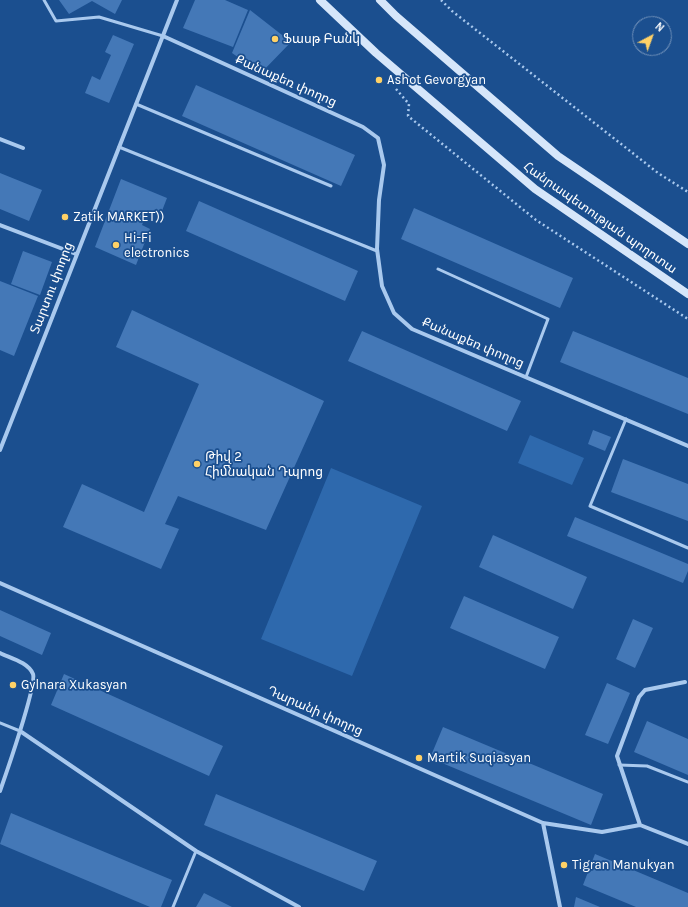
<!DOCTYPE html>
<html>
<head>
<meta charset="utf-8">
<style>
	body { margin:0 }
	#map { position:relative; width:688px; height:907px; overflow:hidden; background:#1b4f8f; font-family:Karla,sans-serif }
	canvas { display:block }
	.north { position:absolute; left:632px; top:16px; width:40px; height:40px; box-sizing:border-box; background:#1b4f8f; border:1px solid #7695bc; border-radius:50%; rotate:41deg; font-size:11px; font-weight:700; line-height:16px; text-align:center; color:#fff }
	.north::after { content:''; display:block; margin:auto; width:14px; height:18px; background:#ffd166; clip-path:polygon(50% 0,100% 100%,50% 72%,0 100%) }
</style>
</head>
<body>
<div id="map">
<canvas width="688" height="907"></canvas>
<div class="north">N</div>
</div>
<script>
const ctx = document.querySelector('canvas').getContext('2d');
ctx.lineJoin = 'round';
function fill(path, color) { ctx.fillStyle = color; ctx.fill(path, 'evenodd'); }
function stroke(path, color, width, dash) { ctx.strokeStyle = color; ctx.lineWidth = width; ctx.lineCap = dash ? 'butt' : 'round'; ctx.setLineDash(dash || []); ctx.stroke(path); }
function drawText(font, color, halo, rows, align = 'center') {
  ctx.font = font + ' Karla,"Noto Sans Armenian",sans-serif'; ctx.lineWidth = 3.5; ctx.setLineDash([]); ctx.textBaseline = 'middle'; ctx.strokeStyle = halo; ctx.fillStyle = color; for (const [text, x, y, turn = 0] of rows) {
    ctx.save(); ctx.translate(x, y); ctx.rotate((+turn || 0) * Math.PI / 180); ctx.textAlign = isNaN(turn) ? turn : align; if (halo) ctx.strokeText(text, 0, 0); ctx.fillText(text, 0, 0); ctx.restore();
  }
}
const green = new Path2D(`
	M 530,435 L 584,458 L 572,485 L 518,463 Z
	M 331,468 L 422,506 L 352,676 L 261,639 Z`);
const building = new Path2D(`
	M 59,0 L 122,0 L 115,14 L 92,1 L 69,14 Z
	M 195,0 L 225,0 L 248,10 L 233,47 L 183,28 Z
	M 250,10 L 291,42 L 261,73 L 232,53 Z
	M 113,35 L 134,44 L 109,103 L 85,93 L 92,76 L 100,80 L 111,55 L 105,52 Z
	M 196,85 L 355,155 L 341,186 L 182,116 Z
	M 0,173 L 42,190 L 29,221 L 0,209 Z
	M 121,179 L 167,198 L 160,216 L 148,211 L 142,225 L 150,229 L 136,265 L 95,247 Z
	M 199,201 L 358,271 L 345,301 L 186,231 Z
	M 414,208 L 573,278 L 560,308 L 401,239 Z
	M 23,251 L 52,262 L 40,295 L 11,284 Z
	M 0,281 L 38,296 L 14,356 L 0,350 Z
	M 132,310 L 324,401 L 266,530 L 178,496 L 165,524 L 179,529 L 161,569 L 63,527 L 82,484 L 144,512 L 199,384 L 116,347 Z
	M 362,331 L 521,401 L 507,431 L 348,361 Z
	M 573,331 L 688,378 L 688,414 L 560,362 Z
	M 593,430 L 611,437 L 605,451 L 588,444 Z
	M 623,459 L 688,484 L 688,521 L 611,492 Z
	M 575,517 L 688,564 L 688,571 L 683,583 L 567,536 Z
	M 493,535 L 587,577 L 573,609 L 479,567 Z
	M 464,596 L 559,637 L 545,669 L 450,628 Z
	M 0,610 L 51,633 L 42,655 L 0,636 Z
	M 633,619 L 653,628 L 635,668 L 616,659 Z
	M 64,674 L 223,746 L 209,776 L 51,705 Z
	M 607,683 L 630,693 L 608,744 L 585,735 Z
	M 647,721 L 688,739 L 688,775 L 634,752 Z
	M 443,727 L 603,794 L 591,825 L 430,758 Z
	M 216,794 L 377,861 L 364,891 L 204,825 Z
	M 11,813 L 172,880 L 161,907 L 150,907 L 0,844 Z
	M 595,854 L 688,893 L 688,907 L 636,907 L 583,885 Z
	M 204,893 L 232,907 L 196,907 Z
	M 576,897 L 600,907 L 574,907 Z`);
const path = new Path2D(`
	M 441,0 L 452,11 L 658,173 L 688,192
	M 396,89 L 409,104 L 408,116 L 536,220 L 688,319`);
const lane = new Path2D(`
	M 44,0 L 56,21 L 99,17 L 163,36
	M 136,104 L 331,186
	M 119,147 L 377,251
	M 438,269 L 548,319 L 526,377
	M 626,419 L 590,506 L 688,548
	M 0,723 L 20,731
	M 619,765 L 647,766 L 688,782
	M 173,907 L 196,851`);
const street = new Path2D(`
	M 163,36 L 363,127 L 378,138 L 384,165 L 379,200 L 377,249 L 382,286 L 394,313 L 412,329 L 688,446
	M 0,139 L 23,148
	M 0,225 L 76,254
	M 0,450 L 177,0
	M 0,583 L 543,823 L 560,907
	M 0,653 C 10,658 28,662 33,674 C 37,685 6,774 0,791
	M 685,682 L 645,690 L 639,697 L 617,756 L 640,825 L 688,844
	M 20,731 L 196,851 L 299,907
	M 543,823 L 602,832 L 640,825`);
const secondary = new Path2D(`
	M 320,0 L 376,53 L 535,189 L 688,294
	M 380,0 L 396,16 L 558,156 L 688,244`);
const markers = [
	[275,39,4,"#ffd166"],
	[379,80,4,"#ffd166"],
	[65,217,4,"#ffd166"],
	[116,245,4,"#ffd166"],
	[197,464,4,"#ffd166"],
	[13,685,4,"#ffd166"],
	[419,758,4,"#ffd166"],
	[564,865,4,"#ffd166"]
];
const poiNames = [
	["Ֆասթ Բանկ",283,39],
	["Ashot Gevorgyan",387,80],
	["Zatik MARKET))",73,217],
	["Hi-Fi",124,238],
	["electronics",124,253],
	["Թիվ 2",205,457],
	["Հիմնական Դպրոց",205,472],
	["Gylnara Xukasyan",21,685],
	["Martik Suqiasyan",427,758],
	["Tigran Manukyan",572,865]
];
const streetNames = [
	["Քանաքեռ փողոց",286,81,24],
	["Հանրապետության պողոտա",600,218,35],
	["Տարտու փողոց",52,288,-69],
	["Քանաքեռ փողոց",473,343,23],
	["Դարանի փողոց",315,711,24]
];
fill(green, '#2e69ad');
fill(building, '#4478b7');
stroke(path, '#a9c9ee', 2.5, [2, 3]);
stroke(lane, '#a9c9ee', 3);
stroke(street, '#a9c9ee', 4);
stroke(secondary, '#d6e6fa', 8);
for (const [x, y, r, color] of markers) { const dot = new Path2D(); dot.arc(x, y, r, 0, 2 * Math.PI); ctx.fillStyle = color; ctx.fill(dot); stroke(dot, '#1b4f8f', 1.5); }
drawText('13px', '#fff', '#1b4f8f', poiNames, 'left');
drawText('13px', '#fff', '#1b4f8f', streetNames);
</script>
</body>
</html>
